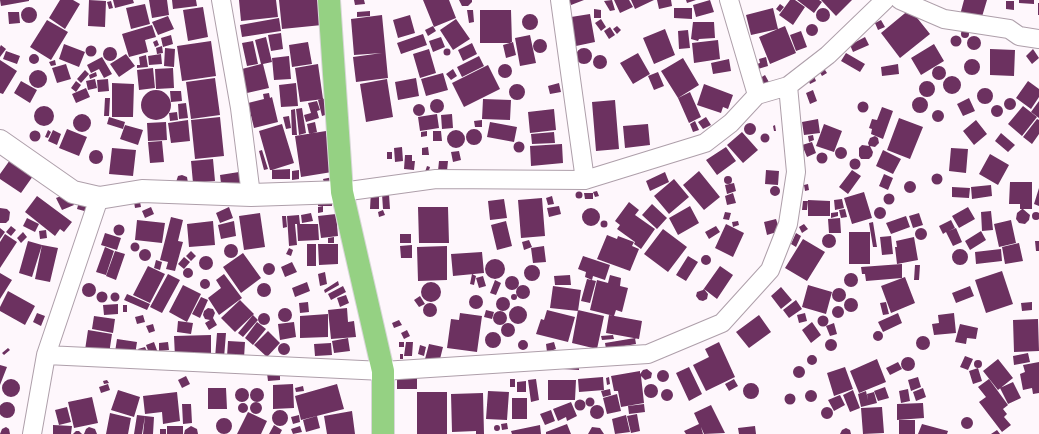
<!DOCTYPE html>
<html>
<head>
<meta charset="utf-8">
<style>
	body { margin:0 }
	canvas { display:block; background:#fef7fc }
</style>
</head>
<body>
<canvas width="1039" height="434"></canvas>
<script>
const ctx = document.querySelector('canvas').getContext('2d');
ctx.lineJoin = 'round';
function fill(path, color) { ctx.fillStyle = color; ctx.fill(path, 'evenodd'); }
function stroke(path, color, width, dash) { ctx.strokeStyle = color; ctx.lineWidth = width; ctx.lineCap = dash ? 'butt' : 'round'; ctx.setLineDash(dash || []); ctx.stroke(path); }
const building = new Path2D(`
	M 0,0 L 29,0 L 29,1 L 1,6 Z
	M 60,0 L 73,0 L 80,4 L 65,29 L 49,18 Z
	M 89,0 L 106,1 L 105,27 L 88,26 Z
	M 113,0 L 133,0 L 134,3 L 115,8 Z
	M 149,0 L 167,0 L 169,15 L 152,18 Z
	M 172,0 L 196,0 L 197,6 L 173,9 Z
	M 239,0 L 276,0 L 278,17 L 241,21 Z
	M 279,0 L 320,0 L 322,25 L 282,29 Z
	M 354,0 L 364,0 L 365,4 L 355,5 Z
	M 423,0 L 449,0 L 456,18 L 434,27 Z
	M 459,0 L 472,0 L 472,2 L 468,6 L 462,6 Z
	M 569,0 L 584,0 L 571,5 Z
	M 612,0 L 615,10 L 610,11 L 604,1 Z
	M 614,0 L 629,0 L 633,7 L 620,13 Z
	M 631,0 L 654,0 L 635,9 Z
	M 657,0 L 671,0 L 672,6 L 659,9 Z
	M 686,0 L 696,0 L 687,3 Z
	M 710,0 L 714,12 L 696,17 L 693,5 Z
	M 790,0 L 795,0 L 805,7 L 793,25 L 779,15 Z
	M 797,0 L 819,0 L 822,2 L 814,13 Z
	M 821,0 L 852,0 L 836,16 Z
	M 964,0 L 987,0 L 981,20 L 960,15 Z
	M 1019,0 L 1034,0 L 1034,4 L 1019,3 Z
	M 111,1 L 113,8 L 109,9 L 107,2 Z
	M 1006,1 L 1014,1 L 1014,10 L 1006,9 Z
	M 1038,3 L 1039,3 L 1039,15 L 1038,15 Z
	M 145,4 L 150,24 L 131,29 L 126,8 Z
	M 780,4 L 784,7 L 780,12 L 776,9 Z
	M21 15a8 8 0 1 1 16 0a8 8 0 1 1-16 0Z
	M 203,7 L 208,37 L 188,41 L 183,10 Z
	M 674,8 L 692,8 L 692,19 L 674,18 Z
	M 773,8 L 778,29 L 751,35 L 746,15 Z
	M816 15a7 7 0 1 1 14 0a7 7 0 1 1-14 0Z
	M 594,9 L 601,10 L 601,18 L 594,18 Z
	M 910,9 L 930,34 L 900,58 L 881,33 Z
	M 467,10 L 473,10 L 474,22 L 469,23 Z
	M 480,10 L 511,10 L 512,43 L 480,43 Z
	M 370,11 L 370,16 L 357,17 L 357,12 Z
	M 8,12 L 19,12 L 20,23 L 9,24 Z
	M 590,14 L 595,42 L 576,46 L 571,17 Z
	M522 22a8 8 0 1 1 16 0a8 8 0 1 1-16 0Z
	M 382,15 L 388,78 L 356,82 L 353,57 L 382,53 L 354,55 L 351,19 Z
	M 410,15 L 415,33 L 398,38 L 393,20 Z
	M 168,16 L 174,29 L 158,35 L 152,22 Z
	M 279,18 L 281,31 L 242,37 L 240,25 Z
	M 456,19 L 470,39 L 453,50 L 440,30 Z
	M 601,19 L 606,27 L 601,31 L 595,23 Z
	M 47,20 L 68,32 L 51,60 L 30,47 Z
	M 881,20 L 885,27 L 878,30 L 875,23 Z
	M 693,22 L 714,22 L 715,38 L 699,39 L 698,41 L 691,39 Z
	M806 30a6 6 0 1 1 12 0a6 6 0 1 1-12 0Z
	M 152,25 L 156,37 L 145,40 L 148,52 L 129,57 L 122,34 Z
	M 433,26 L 436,31 L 428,36 L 425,30 Z
	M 617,26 L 621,30 L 617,34 L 613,29 Z
	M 785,26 L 796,53 L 770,64 L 759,37 Z
	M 610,27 L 615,35 L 609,39 L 604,31 Z
	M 665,29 L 675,55 L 654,64 L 643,38 Z
	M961 34a4 4 0 1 1 8 0a4 4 0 1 1-8 0Z
	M 688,30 L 690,48 L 679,49 L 678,31 Z
	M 801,31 L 807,47 L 796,51 L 790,35 Z
	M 281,33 L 283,49 L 271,51 L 268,35 Z
	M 423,34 L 427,45 L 401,54 L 397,43 Z
	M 171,35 L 173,44 L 163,47 L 161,38 Z
	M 530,35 L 536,63 L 520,66 L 515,38 Z
	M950.5 41a5.5 5.5 0 1 1 11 0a5.5 5.5 0 1 1-11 0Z
	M967 43a7 7 0 1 1 14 0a7 7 0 1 1-14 0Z
	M 266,37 L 272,62 L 263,64 L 269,88 L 247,93 L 242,69 L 261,64 L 255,40 Z
	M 441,37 L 445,47 L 433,52 L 429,41 Z
	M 865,37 L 869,45 L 853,52 L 850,45 Z
	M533 46a7 7 0 1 1 14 0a7 7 0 1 1-14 0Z
	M 157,40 L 159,45 L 155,47 L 153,42 Z
	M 718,40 L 720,59 L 694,63 L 692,43 Z
	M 211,41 L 216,76 L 182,81 L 177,46 Z
	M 253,41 L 258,64 L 247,66 L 242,43 Z
	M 308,42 L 312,64 L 292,67 L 289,45 Z
	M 513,42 L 516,55 L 506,58 L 503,45 Z
	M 472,43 L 477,54 L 463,61 L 458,50 Z
	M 64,44 L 85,52 L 79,67 L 59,59 Z
	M 934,44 L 944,61 L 921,75 L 911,58 Z
	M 1,45 L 6,49 L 0,57 L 0,47 Z
	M85.5 51a5.5 5.5 0 1 1 11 0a5.5 5.5 0 1 1-11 0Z
	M 162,46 L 163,53 L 157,54 L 156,48 Z
	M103 54a7 7 0 1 1 14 0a7 7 0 1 1-14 0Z
	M 165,48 L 175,49 L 174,67 L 164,66 Z
	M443.5 52a3.5 3.5 0 1 1 7 0a3.5 3.5 0 1 1-7 0Z
	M576 56a8 8 0 1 1 16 0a8 8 0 1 1-16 0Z
	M 429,49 L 436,73 L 420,78 L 413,54 Z
	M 990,49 L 1015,50 L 1014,76 L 990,75 Z
	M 1033,49 L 1039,58 L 1032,64 L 1026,56 Z
	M 6,51 L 20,56 L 17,64 L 3,59 Z
	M 638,53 L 650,74 L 633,84 L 620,63 Z
	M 846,53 L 865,64 L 860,72 L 841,61 Z
	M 126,54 L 135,66 L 119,77 L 110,64 Z
	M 161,54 L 162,64 L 149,65 L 148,56 Z
	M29 59a5 5 0 1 1 10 0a5 5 0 1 1-10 0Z
	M593 62a7 7 0 1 1 14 0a7 7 0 1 1-14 0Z
	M 146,55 L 148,67 L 137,68 L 137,65 L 140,65 L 139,57 Z
	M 289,56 L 291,79 L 274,80 L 272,58 Z
	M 479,56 L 484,66 L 462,77 L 457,67 Z
	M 102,57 L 112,74 L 104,78 L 99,69 L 91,73 L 87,65 Z
	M 766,57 L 768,66 L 758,69 L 757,64 L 760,63 L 759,59 Z
	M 683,58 L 699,85 L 678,98 L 661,71 Z
	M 729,59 L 731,71 L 713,74 L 711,63 Z
	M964 67a8 8 0 1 1 16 0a8 8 0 1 1-16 0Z
	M 0,60 L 17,71 L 3,94 L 0,93 Z
	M 55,60 L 56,65 L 51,66 L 49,62 Z
	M498 71a7 7 0 1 1 14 0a7 7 0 1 1-14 0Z
	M 66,64 L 71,79 L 57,83 L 52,68 Z
	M 318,64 L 323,99 L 300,102 L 295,68 Z
	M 898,64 L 899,74 L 882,76 L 881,67 Z
	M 488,65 L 500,89 L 464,107 L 452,83 Z
	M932 73a7 7 0 1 1 14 0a7 7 0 1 1-14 0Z
	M 823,67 L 827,73 L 822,76 L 818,69 Z
	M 153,68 L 155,88 L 139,90 L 137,70 Z
	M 173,68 L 174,88 L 156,89 L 155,69 Z
	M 453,69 L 457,76 L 451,80 L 446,74 Z
	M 85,70 L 89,74 L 81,83 L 77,79 Z
	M29 79a9 9 0 1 1 18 0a9 9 0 1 1-18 0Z
	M 96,72 L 97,76 L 90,79 L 89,75 Z
	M 658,72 L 664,86 L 654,90 L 648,76 Z
	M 443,73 L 448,90 L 426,96 L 421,79 Z
	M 765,75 L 770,84 L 761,88 L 757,80 Z
	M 814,76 L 816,81 L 810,84 L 808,79 Z
	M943 85a9 9 0 1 1 18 0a9 9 0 1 1-18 0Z
	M 215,78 L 220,115 L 191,119 L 186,82 Z
	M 416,78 L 419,96 L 398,100 L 395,82 Z
	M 95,79 L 97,88 L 88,90 L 86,81 Z
	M 108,79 L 109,91 L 98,92 L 97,80 Z
	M 387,79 L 393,117 L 366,122 L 360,84 Z
	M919 89a8 8 0 1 1 16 0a8 8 0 1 1-16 0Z
	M 21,81 L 37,90 L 30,103 L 14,93 Z
	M 76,81 L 81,85 L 76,92 L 71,88 Z
	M 1028,81 L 1039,89 L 1039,97 L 1031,109 L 1016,98 Z
	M 112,83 L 134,84 L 133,117 L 112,117 Z
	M 296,83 L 298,106 L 281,107 L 279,85 Z
	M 559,83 L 561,92 L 550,94 L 548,86 Z
	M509 92a8 8 0 1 1 16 0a8 8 0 1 1-16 0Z
	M 704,84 L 733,95 L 728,109 L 723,107 L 721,113 L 697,105 Z
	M 86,88 L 90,97 L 76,103 L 72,94 Z
	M977 96a8 8 0 1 1 16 0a8 8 0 1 1-16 0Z
	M 813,90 L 817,101 L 810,104 L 806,93 Z
	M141 105a15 15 0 1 1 30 0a15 15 0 1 1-30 0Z
	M 170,91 L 181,91 L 182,101 L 171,102 Z
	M 690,92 L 701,117 L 689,123 L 678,98 Z
	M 269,93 L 270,98 L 272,97 L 278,122 L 254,128 L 248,103 L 264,99 L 263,94 Z
	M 331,97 L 335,112 L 322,116 L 318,100 Z
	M912 105a8 8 0 1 1 16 0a8 8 0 1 1-16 0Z
	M1004 104a6 6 0 1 1 12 0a6 6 0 1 1-12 0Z
	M 105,98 L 110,98 L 109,116 L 104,116 Z
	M 969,98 L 975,111 L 963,116 L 957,104 Z
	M430 106a7 7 0 1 1 14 0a7 7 0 1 1-14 0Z
	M 483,99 L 511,100 L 510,120 L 482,119 Z
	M 615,100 L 619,149 L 596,151 L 592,102 Z
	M 317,101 L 320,110 L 317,111 L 319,118 L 306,122 L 304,115 L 311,113 L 308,103 Z
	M 1039,101 L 1039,118 L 1031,112 Z
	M857.5 107a5.5 5.5 0 1 1 11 0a5.5 5.5 0 1 1-11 0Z
	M 186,103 L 188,118 L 179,119 L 178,104 Z
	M413 110a6 6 0 1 1 12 0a6 6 0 1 1-12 0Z
	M991 111a6 6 0 1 1 12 0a6 6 0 1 1-12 0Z
	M 1023,106 L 1037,117 L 1022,136 L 1008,124 Z
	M34 116a10 10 0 1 1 20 0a10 10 0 1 1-20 0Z
	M 882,107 L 893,111 L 883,139 L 871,134 L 872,129 L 869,128 L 872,119 L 877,120 Z
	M 302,108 L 306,133 L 299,135 L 296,109 Z
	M 295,109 L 297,135 L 292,135 L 291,110 Z
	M 554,109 L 556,130 L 530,133 L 528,112 Z
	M932 116a6 6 0 1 1 12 0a6 6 0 1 1-12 0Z
	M 177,112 L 178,120 L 170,121 L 169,113 Z
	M 437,114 L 439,128 L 420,131 L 418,117 Z
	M 452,114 L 453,128 L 442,129 L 441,115 Z
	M73 123a9 9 0 1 1 18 0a9 9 0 1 1-18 0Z
	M 289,116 L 291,128 L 286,129 L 283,117 Z
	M 109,117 L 125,122 L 123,129 L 107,124 Z
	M 220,117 L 224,156 L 195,159 L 191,120 Z
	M 706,117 L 711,125 L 703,129 L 698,122 Z
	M 899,118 L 923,127 L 910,159 L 887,150 Z
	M 818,119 L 820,133 L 804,135 L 802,122 Z
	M 1037,119 L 1039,120 L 1039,134 L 1032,144 L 1023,137 Z
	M 188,120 L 190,141 L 171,143 L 168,123 Z
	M 482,120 L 482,127 L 475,127 L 474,121 Z
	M 976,120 L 987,134 L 974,145 L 963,131 Z
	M 695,121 L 699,130 L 693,132 L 690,124 Z
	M 166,122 L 167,140 L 148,141 L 147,123 Z
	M 315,122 L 317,132 L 309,134 L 307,124 Z
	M 490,122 L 517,127 L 514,142 L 487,137 Z
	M744 129a6 6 0 1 1 12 0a6 6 0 1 1-12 0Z
	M 282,124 L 294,163 L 272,170 L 290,169 L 290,179 L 272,179 L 272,170 L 270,170 L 259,131 Z
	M 648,124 L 650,145 L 625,148 L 623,126 Z
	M 824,124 L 842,131 L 834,152 L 816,146 Z
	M 125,125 L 143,130 L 138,145 L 120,139 Z
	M 775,125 L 776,131 L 774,131 L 773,126 Z
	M 67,129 L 87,137 L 79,156 L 59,148 Z
	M466 137a8 8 0 1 1 16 0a8 8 0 1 1-16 0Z
	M 48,130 L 51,132 L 48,138 L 45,137 Z
	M 53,130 L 61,134 L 57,145 L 48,141 Z
	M447 139a9 9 0 1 1 18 0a9 9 0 1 1-18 0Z
	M29.5 136a5.5 5.5 0 1 1 11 0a5.5 5.5 0 1 1-11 0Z
	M 326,131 L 332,172 L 301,177 L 295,136 Z
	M 427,131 L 427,136 L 421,137 L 421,132 Z
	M 433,131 L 441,131 L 442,141 L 433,141 Z
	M 554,132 L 555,143 L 532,144 L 531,134 Z
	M 742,132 L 758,150 L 743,163 L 727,145 Z
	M 1001,133 L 1015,145 L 1008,152 L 995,141 Z
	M760.5 138a4.5 4.5 0 1 1 9 0a4.5 4.5 0 1 1-9 0Z
	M 813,135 L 814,140 L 809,142 L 808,136 Z
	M 875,136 L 878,138 L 879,143 L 875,147 L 870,146 L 873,152 L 872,156 L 869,159 L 861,159 L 859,156 L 859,148 L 862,145 L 869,146 L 868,143 L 870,138 Z
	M 162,141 L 164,162 L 150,163 L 148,142 Z
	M513.5 147a5.5 5.5 0 1 1 11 0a5.5 5.5 0 1 1-11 0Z
	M 812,142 L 816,153 L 807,157 L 802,145 Z
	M 562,144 L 563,163 L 531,166 L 530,146 Z
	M 402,147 L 403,161 L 395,162 L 394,148 Z
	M 428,147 L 429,155 L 422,155 L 422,148 Z
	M 726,147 L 736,161 L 717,175 L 706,160 Z
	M835 153a6 6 0 1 1 12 0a6 6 0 1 1-12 0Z
	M 112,148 L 136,150 L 133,176 L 109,174 Z
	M 951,148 L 968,149 L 966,173 L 949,171 Z
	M 262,150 L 268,169 L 264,170 L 259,151 Z
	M 883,150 L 901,159 L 893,174 L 876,166 Z
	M89 157a7 7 0 1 1 14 0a7 7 0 1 1-14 0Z
	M 459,151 L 461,160 L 453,162 L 451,152 Z
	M 387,152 L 392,152 L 392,159 L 387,159 Z
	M816.5 158a5.5 5.5 0 1 1 11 0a5.5 5.5 0 1 1-11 0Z
	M 990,154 L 1009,165 L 998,185 L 979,174 Z
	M 405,155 L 412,155 L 412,161 L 415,161 L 414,170 L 404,169 Z
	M849.5 164a5.5 5.5 0 1 1 11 0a5.5 5.5 0 1 1-11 0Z
	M 213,159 L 215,181 L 193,183 L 191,161 Z
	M 10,160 L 33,176 L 21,193 L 0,179 L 0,174 Z
	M 439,161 L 448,161 L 447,171 L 438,171 Z
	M 427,166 L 430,167 L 428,174 L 425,172 Z
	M 299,170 L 299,179 L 292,180 L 292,171 Z
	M 766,170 L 779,171 L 778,185 L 765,184 Z
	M 852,170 L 861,176 L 848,194 L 839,187 Z
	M 699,171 L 720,197 L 704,210 L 683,185 Z
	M 239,172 L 241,190 L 222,192 L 220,175 Z
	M 665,172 L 669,182 L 650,191 L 646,181 Z
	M931.5 179a5.5 5.5 0 1 1 11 0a5.5 5.5 0 1 1-11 0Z
	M 884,174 L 893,178 L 888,190 L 879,186 Z
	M 182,175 L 187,177 L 188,183 L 176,182 L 178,176 Z
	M724 180a4 4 0 1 1 8 0a4 4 0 1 1-8 0Z
	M 333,177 L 334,184 L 325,186 L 323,179 Z
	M 674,179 L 689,197 L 669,214 L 654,196 Z
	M904 187a6 6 0 1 1 12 0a6 6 0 1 1-12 0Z
	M 1010,182 L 1032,182 L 1032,209 L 1023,209 L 1030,215 L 1029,220 L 1025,224 L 1019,223 L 1016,219 L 1017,213 L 1022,209 L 1020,209 L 1020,204 L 1009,204 Z
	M 734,183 L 736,191 L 727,194 L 725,185 Z
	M 808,184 L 809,190 L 805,191 L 804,185 Z
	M 991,185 L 992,196 L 972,199 L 971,187 Z
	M770 191a5 5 0 1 1 10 0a5 5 0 1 1-10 0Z
	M 952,187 L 970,188 L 969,198 L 952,197 Z
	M 1039,188 L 1039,206 L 1034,204 Z
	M 371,190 L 379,191 L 379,209 L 370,209 Z
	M 597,191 L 599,196 L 595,197 L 593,192 Z
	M575.5 195a3.5 3.5 0 1 1 7 0a3.5 3.5 0 1 1-7 0Z
	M 864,192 L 872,218 L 852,224 L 844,198 Z
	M 69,193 L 74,205 L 62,210 L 56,198 Z
	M 584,193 L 593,193 L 593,199 L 585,199 Z
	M 733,193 L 736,203 L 727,205 L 725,196 Z
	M883.5 199a5.5 5.5 0 1 1 11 0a5.5 5.5 0 1 1-11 0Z
	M 382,194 L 389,194 L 390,209 L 383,209 Z
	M 37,196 L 72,222 L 64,232 L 60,229 L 55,236 L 25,212 Z
	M 552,196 L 554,204 L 548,205 L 546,198 Z
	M 80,198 L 91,201 L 88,212 L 77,209 Z
	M 318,198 L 332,199 L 332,206 L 318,206 Z
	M 542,198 L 545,236 L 521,238 L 518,200 Z
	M 504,199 L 507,218 L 490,220 L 488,201 Z
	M 842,199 L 844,208 L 835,210 L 834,200 Z
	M 808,200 L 830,201 L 830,216 L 808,216 Z
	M 803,201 L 808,201 L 807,210 L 802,210 Z
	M 134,202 L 140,202 L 141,207 L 135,208 Z
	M 629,202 L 639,210 L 635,215 L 655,229 L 641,249 L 634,244 L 635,242 L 617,229 L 620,225 L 615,221 Z
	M 652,204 L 667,218 L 657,229 L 642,215 Z
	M 323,206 L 323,212 L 318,213 L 318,207 Z
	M 559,206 L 561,214 L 549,217 L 547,208 Z
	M 690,206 L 699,223 L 678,235 L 669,218 Z
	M874 213a6 6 0 1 1 12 0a6 6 0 1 1-12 0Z
	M 151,207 L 154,214 L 145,218 L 142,211 Z
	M 229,207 L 233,218 L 220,223 L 216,213 Z
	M 418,207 L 448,207 L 449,243 L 419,243 Z
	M 968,207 L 975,219 L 959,228 L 952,216 Z
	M582 217a9 9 0 1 1 18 0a9 9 0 1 1-18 0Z
	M 0,208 L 7,209 L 10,212 L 9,220 L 6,223 L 0,223 Z
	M 845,209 L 847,217 L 841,218 L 839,210 Z
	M 383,210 L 385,215 L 379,217 L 378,212 Z
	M 991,211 L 993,230 L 982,231 L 981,212 Z
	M1032 216a4 4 0 1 1 8 0a4 4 0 1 1-8 0Z
	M 725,212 L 731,213 L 729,220 L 723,219 Z
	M 838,212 L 838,216 L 831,218 L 831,213 Z
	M 260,213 L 265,247 L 244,250 L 239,216 Z
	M 311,213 L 313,221 L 302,223 L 301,215 Z
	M 919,213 L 923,225 L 913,228 L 909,216 Z
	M 336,214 L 338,236 L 321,238 L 318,216 Z
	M 299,215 L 300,224 L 318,224 L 319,240 L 298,241 L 297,224 L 295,224 L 297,245 L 289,246 L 287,216 Z
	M 282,216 L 286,216 L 287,227 L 283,228 Z
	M 906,216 L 910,227 L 891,234 L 886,223 Z
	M 171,217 L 183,220 L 178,241 L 183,242 L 175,271 L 166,269 L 168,262 L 160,260 Z
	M 27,218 L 39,224 L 35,232 L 23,226 Z
	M 840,218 L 841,233 L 829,233 L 828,219 Z
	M 776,219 L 780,231 L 767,235 L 764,222 Z
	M 137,220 L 165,223 L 162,243 L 135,240 Z
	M 951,220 L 955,228 L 949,231 L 956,228 L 962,242 L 953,246 L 946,232 L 943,234 L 939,226 Z
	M 1011,220 L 1016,243 L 999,247 L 994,224 Z
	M600.5 224a3.5 3.5 0 1 1 7 0a3.5 3.5 0 1 1-7 0Z
	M 213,221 L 215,245 L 189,247 L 187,224 Z
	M 234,221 L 236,236 L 221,239 L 218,225 Z
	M 506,221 L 512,246 L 497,250 L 491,225 Z
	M 738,221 L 739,225 L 733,227 L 732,222 Z
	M 873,222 L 877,247 L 873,247 L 869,223 Z
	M 726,224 L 744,233 L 733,257 L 715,248 Z
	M 804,224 L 808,229 L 802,233 L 799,227 Z
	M113.5 230a5.5 5.5 0 1 1 11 0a5.5 5.5 0 1 1-11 0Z
	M 11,226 L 16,230 L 11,236 L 6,232 Z
	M 716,226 L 720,232 L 709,239 L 705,232 Z
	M915 234a6 6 0 1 1 12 0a6 6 0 1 1-12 0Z
	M 0,228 L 5,232 L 0,239 Z
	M 663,229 L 687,247 L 668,272 L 644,254 Z
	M 46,230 L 47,238 L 40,239 L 39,231 Z
	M 981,231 L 986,240 L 970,250 L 965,241 Z
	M 23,232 L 27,237 L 21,243 L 17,238 Z
	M 849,232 L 870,232 L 870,264 L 849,264 Z
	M 105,233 L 121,238 L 117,250 L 101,245 Z
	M 796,233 L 801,236 L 796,247 L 791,244 Z
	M822 241a7 7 0 1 1 14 0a7 7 0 1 1-14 0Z
	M 5,234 L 17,242 L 0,268 L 0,242 Z
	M 400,234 L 411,234 L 411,243 L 400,243 Z
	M 607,235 L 617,239 L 618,236 L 634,242 L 632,246 L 639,249 L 630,271 L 597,259 Z
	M 891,236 L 893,254 L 882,255 L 880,237 Z
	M 334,237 L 334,243 L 328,243 L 328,238 Z
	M 914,237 L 918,260 L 897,264 L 895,247 L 897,247 L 896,241 Z
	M 803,239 L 825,252 L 807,281 L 785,268 Z
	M 529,240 L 532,247 L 524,250 L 522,242 Z
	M 28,241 L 42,245 L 32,277 L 19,273 Z
	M 1035,241 L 1039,241 L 1039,251 L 1036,251 Z
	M130.5 247a4.5 4.5 0 1 1 9 0a4.5 4.5 0 1 1-9 0Z
	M 1019,243 L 1023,261 L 1005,264 L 1002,247 Z
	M224 251a7 7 0 1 1 14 0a7 7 0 1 1-14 0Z
	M 307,244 L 316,244 L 316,266 L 307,266 Z
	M 318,244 L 338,244 L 338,264 L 319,265 Z
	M 42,245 L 58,248 L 50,282 L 35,279 Z
	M 412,245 L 412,258 L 401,258 L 400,246 Z
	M 447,246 L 447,280 L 418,281 L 417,247 Z
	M 544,246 L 546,262 L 533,263 L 531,248 Z
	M 105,247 L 114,251 L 106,275 L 96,272 Z
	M 289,248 L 293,250 L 291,256 L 286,254 Z
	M139 255a6 6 0 1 1 12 0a6 6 0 1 1-12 0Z
	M 1001,249 L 1002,261 L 976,264 L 975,252 Z
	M952 257a8 8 0 1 1 16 0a8 8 0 1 1-16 0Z
	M 115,251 L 125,254 L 116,280 L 106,276 Z
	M 191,251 L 196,256 L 191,261 L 186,256 Z
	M 482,252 L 484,273 L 453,276 L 451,254 Z
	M 243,253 L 261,278 L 241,293 L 223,267 Z
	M701 260a5 5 0 1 1 10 0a5 5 0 1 1-10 0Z
	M 583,256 L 610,265 L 605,280 L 593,276 L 592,280 L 585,277 L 586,272 L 578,269 Z
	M 688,256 L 698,262 L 686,281 L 676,275 Z
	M199 263a7 7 0 1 1 14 0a7 7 0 1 1-14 0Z
	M 184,257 L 190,262 L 184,269 L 178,264 Z
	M485 269a10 10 0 1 1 20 0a10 10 0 1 1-20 0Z
	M 156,260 L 162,262 L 160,270 L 154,268 Z
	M 292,262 L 297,272 L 285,277 L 281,267 Z
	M263 269a6 6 0 1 1 12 0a6 6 0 1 1-12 0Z
	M 902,264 L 902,278 L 866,281 L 865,274 L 862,274 L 861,267 Z
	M 915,265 L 920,265 L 919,280 L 914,280 Z
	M524 273a8 8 0 1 1 16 0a8 8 0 1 1-16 0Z
	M 148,266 L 165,274 L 150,303 L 133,295 Z
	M 720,266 L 733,275 L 717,299 L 704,289 L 708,294 L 707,299 L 703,301 L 699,300 L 696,296 L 697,292 L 703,290 Z
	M183 273a5 5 0 1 1 10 0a5 5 0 1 1-10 0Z
	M 1002,271 L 1013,304 L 986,313 L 975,280 Z
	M 325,272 L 327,284 L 320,286 L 318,274 Z
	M 0,273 L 12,280 L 0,299 Z
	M844 280a7 7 0 1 1 14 0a7 7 0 1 1-14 0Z
	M 168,274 L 180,280 L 162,313 L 150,307 Z
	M 224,274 L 242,298 L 219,315 L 208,298 L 221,288 L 216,280 Z
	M 472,274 L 476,276 L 474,285 L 470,284 Z
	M 570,275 L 571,285 L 555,285 L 554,276 Z
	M 610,275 L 621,278 L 620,286 L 628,288 L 622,312 L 616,310 L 614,316 L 590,310 L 597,280 L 608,283 Z
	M 483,276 L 486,286 L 479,288 L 476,278 Z
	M505 283a7 7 0 1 1 14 0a7 7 0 1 1-14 0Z
	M 905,277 L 915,303 L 891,313 L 881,286 Z
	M200 284a5 5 0 1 1 10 0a5 5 0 1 1-10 0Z
	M 587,279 L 596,281 L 590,303 L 581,301 Z
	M 495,280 L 501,283 L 496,295 L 490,293 Z
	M 338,281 L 339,285 L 325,293 L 324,290 Z
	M421 292a10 10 0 1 1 20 0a10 10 0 1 1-20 0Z
	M 307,282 L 310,291 L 295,297 L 292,288 Z
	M257 290a7 7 0 1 1 14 0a7 7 0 1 1-14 0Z
	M82 290a7 7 0 1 1 14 0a7 7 0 1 1-14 0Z
	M 183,285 L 201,294 L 187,322 L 169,312 Z
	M 808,285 L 832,292 L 826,314 L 802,307 Z
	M516 292a7 7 0 1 1 14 0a7 7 0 1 1-14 0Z
	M 343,286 L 346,292 L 331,300 L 328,294 Z
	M 553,286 L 581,290 L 578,311 L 550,308 Z
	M 970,286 L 974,296 L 956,303 L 952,293 Z
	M 781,287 L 792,300 L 781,309 L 771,296 Z
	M832 295a7 7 0 1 1 14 0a7 7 0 1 1-14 0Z
	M 8,291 L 35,306 L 25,325 L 0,311 L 0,307 Z
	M96.5 297a5.5 5.5 0 1 1 11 0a5.5 5.5 0 1 1-11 0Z
	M110.5 297a4.5 4.5 0 1 1 9 0a4.5 4.5 0 1 1-9 0Z
	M 127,294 L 150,304 L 147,310 L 124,300 Z
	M511 297a3 3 0 1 1 6 0a3 3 0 1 1-6 0Z
	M 346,295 L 349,303 L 340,307 L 337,298 Z
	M469 302a7 7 0 1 1 14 0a7 7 0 1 1-14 0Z
	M 420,296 L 425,304 L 419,307 L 414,300 Z
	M 201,297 L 208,300 L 200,318 L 192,314 Z
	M496 304a7 7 0 1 1 14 0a7 7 0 1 1-14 0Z
	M844 305a7 7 0 1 1 14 0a7 7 0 1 1-14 0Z
	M 240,300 L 254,314 L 235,332 L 221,318 Z
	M 796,300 L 802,309 L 789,318 L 783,310 Z
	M 308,302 L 309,312 L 300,313 L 299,303 Z
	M 886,302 L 889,314 L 883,315 L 880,303 Z
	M 1032,302 L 1032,310 L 1022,311 L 1021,303 Z
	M423 310a7 7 0 1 1 14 0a7 7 0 1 1-14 0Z
	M 118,304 L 118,314 L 104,315 L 103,305 Z
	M 123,305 L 127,305 L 127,312 L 123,312 Z
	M509 315a9 9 0 1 1 18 0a9 9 0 1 1-18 0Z
	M832 312a6 6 0 1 1 12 0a6 6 0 1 1-12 0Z
	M 208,308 L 213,309 L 215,313 L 213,318 L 217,325 L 209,330 L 205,323 L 210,320 L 205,319 L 203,315 L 204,311 Z
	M 347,308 L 348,322 L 354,321 L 356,337 L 331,339 L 328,310 Z
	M278 315a7 7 0 1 1 14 0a7 7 0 1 1-14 0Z
	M 486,310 L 494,312 L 492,319 L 484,317 Z
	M 547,310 L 575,317 L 568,342 L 536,334 L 541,319 L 544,320 Z
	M 578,310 L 604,316 L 597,349 L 572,343 Z
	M493 318a7 7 0 1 1 14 0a7 7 0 1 1-14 0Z
	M 37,313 L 45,316 L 41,326 L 33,322 Z
	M 460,313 L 482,316 L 477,352 L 447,348 L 451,319 L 459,320 Z
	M 805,313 L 807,321 L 799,323 L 797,315 Z
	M 898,313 L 902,323 L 883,332 L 878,322 Z
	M 954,313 L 956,333 L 934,335 L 932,324 L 939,323 L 938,315 Z
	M258 319a6 6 0 1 1 12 0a6 6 0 1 1-12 0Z
	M 328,314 L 328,337 L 300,338 L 300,316 Z
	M 143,315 L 145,322 L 137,324 L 135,317 Z
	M 253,315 L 258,320 L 243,337 L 238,333 Z
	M 609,315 L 642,321 L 639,339 L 606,333 Z
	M 759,315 L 771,332 L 749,348 L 736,332 Z
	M817.5 321a5.5 5.5 0 1 1 11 0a5.5 5.5 0 1 1-11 0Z
	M 94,316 L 115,319 L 113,333 L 92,329 Z
	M 1038,319 L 1039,351 L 1014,352 L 1013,320 Z
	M 399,320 L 402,325 L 394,328 L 392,323 Z
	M 178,321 L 193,323 L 191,334 L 177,332 Z
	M 257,322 L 266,329 L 253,345 L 245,338 Z
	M 294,322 L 296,337 L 280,340 L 278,324 Z
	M 812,322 L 821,335 L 811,343 L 802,330 Z
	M 834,323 L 837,334 L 830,336 L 826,326 Z
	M501 330a7 7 0 1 1 14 0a7 7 0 1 1-14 0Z
	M 153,324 L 155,331 L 149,333 L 146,326 Z
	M 960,324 L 978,328 L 976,339 L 967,338 L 966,344 L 955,342 Z
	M 88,330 L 112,334 L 109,354 L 85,350 Z
	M 407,330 L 410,336 L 404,339 L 401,333 Z
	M873 336a5 5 0 1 1 10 0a5 5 0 1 1-10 0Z
	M 268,331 L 280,343 L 267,357 L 254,345 Z
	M485 340a8 8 0 1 1 16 0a8 8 0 1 1-16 0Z
	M 217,333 L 226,333 L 224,358 L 215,358 Z
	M 211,335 L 211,355 L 175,357 L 174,336 Z
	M 613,335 L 614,339 L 602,340 L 601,336 Z
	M916 343a7 7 0 1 1 14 0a7 7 0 1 1-14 0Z
	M 348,338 L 350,351 L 334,353 L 332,341 Z
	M 635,338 L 636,344 L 606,349 L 605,343 Z
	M825 345a6 6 0 1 1 12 0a6 6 0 1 1-12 0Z
	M 117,339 L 137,342 L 135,355 L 115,352 Z
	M518 345a5 5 0 1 1 10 0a5 5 0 1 1-10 0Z
	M 228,341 L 245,342 L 244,358 L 227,357 Z
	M 154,342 L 158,353 L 150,356 L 146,345 Z
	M 168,342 L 169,350 L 159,351 L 159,343 Z
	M 399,342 L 404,342 L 404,347 L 399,347 Z
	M 406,342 L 413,342 L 412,356 L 404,356 Z
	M 554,342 L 556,349 L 547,352 L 546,344 Z
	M 719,342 L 735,377 L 706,391 L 693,365 L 709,357 L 705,349 Z
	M 331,343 L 332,355 L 315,356 L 314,344 Z
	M278 349a6 6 0 1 1 12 0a6 6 0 1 1-12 0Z
	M 429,344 L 443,347 L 439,363 L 425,359 Z
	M 420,345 L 426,347 L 424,356 L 418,354 Z
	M 145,347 L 149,356 L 143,359 L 138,349 Z
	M 8,348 L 10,350 L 4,355 L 2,353 Z
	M 1028,353 L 1030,362 L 1014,365 L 1013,356 Z
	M 400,354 L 403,354 L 403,359 L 400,359 Z
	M807 360a5 5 0 1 1 10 0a5 5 0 1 1-10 0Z
	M 965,356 L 973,359 L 968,370 L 960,367 Z
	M901 364a7 7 0 1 1 14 0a7 7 0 1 1-14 0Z
	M 877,359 L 886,382 L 859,393 L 850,371 Z
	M 998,359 L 1013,378 L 998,390 L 983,371 Z
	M974 364a4 4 0 1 1 8 0a4 4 0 1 1-8 0Z
	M 898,362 L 902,369 L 890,375 L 886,368 Z
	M 1039,362 L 1039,393 L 1033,394 L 1032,388 L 1023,390 L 1020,374 L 1025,372 L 1023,365 Z
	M 563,363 L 579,364 L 579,370 L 563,369 Z
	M 0,365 L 7,367 L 0,385 Z
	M793 372a6 6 0 1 1 12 0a6 6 0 1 1-12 0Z
	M 689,367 L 702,394 L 689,401 L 676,373 Z
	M 845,367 L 853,389 L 834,396 L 827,373 Z
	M 978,368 L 982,381 L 973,384 L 969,371 Z
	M 647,369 L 652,373 L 651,378 L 645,380 L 641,376 L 644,403 L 621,407 L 618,391 L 614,391 L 611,376 L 640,371 L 640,374 L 643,370 Z
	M657 376a6 6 0 1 1 12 0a6 6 0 1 1-12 0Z
	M 280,371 L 280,380 L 268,381 L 267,373 Z
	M 186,376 L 190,384 L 182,388 L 178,380 Z
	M 397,377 L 417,377 L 417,389 L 397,389 Z
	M 603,377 L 604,390 L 579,392 L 578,379 Z
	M 609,377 L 610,384 L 607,385 L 606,378 Z
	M 918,377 L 921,387 L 911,391 L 908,380 Z
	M 510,379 L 515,379 L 515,387 L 510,387 Z
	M 536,379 L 539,400 L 531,402 L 528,380 Z
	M 734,379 L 738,386 L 729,391 L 725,384 Z
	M 989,379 L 1008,405 L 1003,409 L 1007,414 L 1004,417 L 1011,425 L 1002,432 L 979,402 L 986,397 L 978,387 Z
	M2 388a9 9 0 1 1 18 0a9 9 0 1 1-18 0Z
	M 107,380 L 109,383 L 104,384 L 103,381 Z
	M 548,380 L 576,380 L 575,400 L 548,400 Z
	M 526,381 L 526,392 L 517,392 L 517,382 Z
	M 1013,382 L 1021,398 L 1008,404 L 1000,388 Z
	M743 391a8 8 0 1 1 16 0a8 8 0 1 1-16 0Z
	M644 391a7 7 0 1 1 14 0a7 7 0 1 1-14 0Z
	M 108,384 L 110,390 L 101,393 L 99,387 Z
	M 293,384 L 294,408 L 273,409 L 273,385 Z
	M 337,384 L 344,409 L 301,420 L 295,396 Z
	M 303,386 L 304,391 L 296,392 L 295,388 Z
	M 885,387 L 889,398 L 878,401 L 874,391 Z
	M 208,388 L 226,388 L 227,409 L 208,409 Z
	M 923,388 L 926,397 L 916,401 L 913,392 Z
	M235 395a7 7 0 1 1 14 0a7 7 0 1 1-14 0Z
	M250 395a7 7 0 1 1 14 0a7 7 0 1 1-14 0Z
	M 610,389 L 611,395 L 603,397 L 601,391 Z
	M 908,389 L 910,401 L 901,403 L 899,391 Z
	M661 395a6 6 0 1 1 12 0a6 6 0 1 1-12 0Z
	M 118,390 L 140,397 L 134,417 L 111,410 Z
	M 853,390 L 860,408 L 850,412 L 843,395 Z
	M805 396a6 6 0 1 1 12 0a6 6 0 1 1-12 0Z
	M 488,391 L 509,392 L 507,420 L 486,419 Z
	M 866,391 L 868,400 L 867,394 L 874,392 L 877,403 L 861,407 L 858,394 Z
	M 177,392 L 180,421 L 163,424 L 162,412 L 145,414 L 143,396 Z
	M 417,392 L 447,392 L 447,434 L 417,434 Z
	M 483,393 L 484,434 L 476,434 L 476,431 L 452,432 L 451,394 Z
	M784.5 399a5.5 5.5 0 1 1 11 0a5.5 5.5 0 1 1-11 0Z
	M 617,394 L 621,411 L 607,414 L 603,398 Z
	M 840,395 L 845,405 L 834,411 L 828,400 Z
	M 92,397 L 98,423 L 74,428 L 68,402 Z
	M585.5 402a4.5 4.5 0 1 1 9 0a4.5 4.5 0 1 1-9 0Z
	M 512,398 L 527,398 L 527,419 L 512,419 Z
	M574.5 405a5.5 5.5 0 1 1 11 0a5.5 5.5 0 1 1-11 0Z
	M-1 410a8 8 0 1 1 16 0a8 8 0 1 1-16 0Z
	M250 408a6 6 0 1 1 12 0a6 6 0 1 1-12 0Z
	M 571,402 L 577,416 L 567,421 L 566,417 L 558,421 L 553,409 Z
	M238 408a5 5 0 1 1 10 0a5 5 0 1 1-10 0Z
	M 923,403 L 924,418 L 897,420 L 897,404 Z
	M 182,404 L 191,404 L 192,423 L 183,424 Z
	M 644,404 L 645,412 L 629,414 L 628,406 Z
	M 711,405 L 725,433 L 704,434 L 701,427 L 703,434 L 686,434 L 684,431 L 699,424 L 694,413 Z
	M590 412a7 7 0 1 1 14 0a7 7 0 1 1-14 0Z
	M 67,407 L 71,422 L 59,425 L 55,410 Z
	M 882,407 L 884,433 L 863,434 L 861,408 Z
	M821 413a6 6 0 1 1 12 0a6 6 0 1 1-12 0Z
	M272 418a8 8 0 1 1 16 0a8 8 0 1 1-16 0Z
	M 551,410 L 555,421 L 545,425 L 540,414 Z
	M 352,411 L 355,434 L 327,434 L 324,416 Z
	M 248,412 L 267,421 L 261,434 L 237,434 Z
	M 110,413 L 131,418 L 128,434 L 106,434 Z
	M 637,414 L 640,431 L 631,433 L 627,416 Z
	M 137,415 L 145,416 L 142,434 L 134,434 Z
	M 299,415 L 300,422 L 293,424 L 291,417 Z
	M 626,415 L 630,432 L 615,434 L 612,419 Z
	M 145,416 L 154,417 L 153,434 L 143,434 Z
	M 317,416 L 320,428 L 306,432 L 303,420 Z
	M961 423a6 6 0 1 1 12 0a6 6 0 1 1-12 0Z
	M216 426a8 8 0 1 1 16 0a8 8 0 1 1-16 0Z
	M 899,420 L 915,420 L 915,434 L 899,434 Z
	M 507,423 L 508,429 L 502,430 L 501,424 Z
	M 567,424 L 571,434 L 546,434 L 546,432 Z
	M 922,424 L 948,431 L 947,434 L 918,434 Z
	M 53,425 L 72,426 L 71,434 L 53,434 Z
	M 274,425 L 282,430 L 280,434 L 269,434 Z
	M 540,425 L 541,434 L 512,434 L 511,431 Z
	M494 428a3 3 0 1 1 6 0a3 3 0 1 1-6 0Z
	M 167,426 L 183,426 L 183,434 L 167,434 Z
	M 191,426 L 197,429 L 198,434 L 184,434 L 185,430 Z
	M 300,426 L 302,432 L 293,434 L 291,429 Z
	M 755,426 L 756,434 L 739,434 L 738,428 Z
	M 6,427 L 9,429 L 10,434 L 0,434 L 2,429 Z
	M 89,427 L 95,429 L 97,434 L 84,434 L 86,429 Z
	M 592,427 L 600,428 L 604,434 L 588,434 Z
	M 846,428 L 850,430 L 851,434 L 840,434 L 842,430 Z
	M 160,429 L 166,429 L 166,434 L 160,434 Z
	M 997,430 L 1000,434 L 991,434 Z
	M 76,431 L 79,431 L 82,434 L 73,434 Z`);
const street = new Path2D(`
	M 221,0 L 240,108 L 251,195
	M 560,0 L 585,180
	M 729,0 L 757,95
	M 900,0 L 944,19 L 1009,29 L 1019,36 L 1039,39
	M 342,192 L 436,179 L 585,180 L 705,143 L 731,123 L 757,95 L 788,86 L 828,55 L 885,0
	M 46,355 L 383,371 L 648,354 L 722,323 L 770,270 L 788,224 L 796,172 L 788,86
	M 32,434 L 46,355 L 99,198`);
const secondary = new Path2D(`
	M 0,141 L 73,192 L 99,198 L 142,191 L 251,195 L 342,192`);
const highway = new Path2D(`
	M 329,0 L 342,192 L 383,371 L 383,434`);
fill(building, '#6c3160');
stroke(street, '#ae9faa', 20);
stroke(secondary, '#ae9faa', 24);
stroke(highway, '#d8d7d8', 24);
stroke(street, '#fff', 18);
stroke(secondary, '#fff', 22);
stroke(highway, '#95d183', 22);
</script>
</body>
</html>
